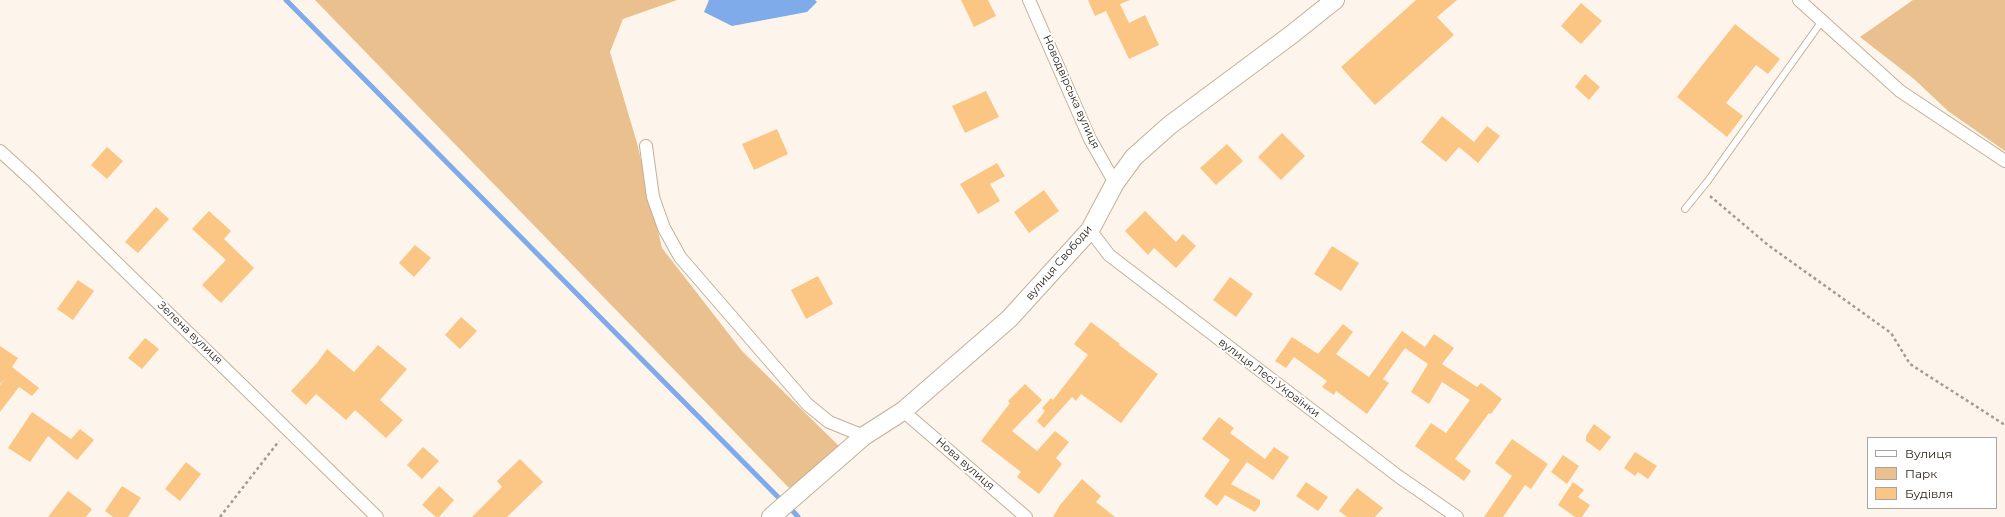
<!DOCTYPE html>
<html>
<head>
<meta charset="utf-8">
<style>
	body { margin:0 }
	#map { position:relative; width:2005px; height:517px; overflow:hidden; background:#fdf5eb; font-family:Montserrat,sans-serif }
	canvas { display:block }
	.legend { position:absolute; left:1867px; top:437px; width:130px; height:72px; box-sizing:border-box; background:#fff; border:1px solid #a8a5a1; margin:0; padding:5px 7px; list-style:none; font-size:12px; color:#251d14 }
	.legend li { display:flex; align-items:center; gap:8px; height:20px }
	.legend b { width:20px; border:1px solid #a8a5a1 }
</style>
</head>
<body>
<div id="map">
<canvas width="2005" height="517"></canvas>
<ul class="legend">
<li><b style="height:5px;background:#fff"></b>Вулиця</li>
<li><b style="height:11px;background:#e9c08e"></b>Парк</li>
<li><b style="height:11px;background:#fbc683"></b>Будівля</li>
</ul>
</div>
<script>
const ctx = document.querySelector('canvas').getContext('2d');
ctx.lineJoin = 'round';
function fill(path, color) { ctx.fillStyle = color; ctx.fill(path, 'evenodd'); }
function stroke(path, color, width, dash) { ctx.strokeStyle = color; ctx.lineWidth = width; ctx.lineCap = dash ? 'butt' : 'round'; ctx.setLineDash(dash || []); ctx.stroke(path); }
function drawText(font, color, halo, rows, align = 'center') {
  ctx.font = font + ' Montserrat,sans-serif'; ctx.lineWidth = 4; ctx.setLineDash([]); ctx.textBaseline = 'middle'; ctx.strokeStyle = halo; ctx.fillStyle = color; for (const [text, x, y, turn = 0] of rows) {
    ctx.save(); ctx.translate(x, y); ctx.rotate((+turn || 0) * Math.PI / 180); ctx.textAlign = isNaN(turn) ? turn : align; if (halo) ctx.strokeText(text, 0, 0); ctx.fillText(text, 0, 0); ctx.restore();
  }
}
const green = new Path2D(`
	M 315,0 L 677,0 L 623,19 L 610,52 L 637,143 L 662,248 L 742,351 L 841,448 L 789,488 Z
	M 1913,0 L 2005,0 L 2005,151 L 1948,111 L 1914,79 L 1860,37 Z`);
const water = new Path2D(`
	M 709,0 L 815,0 L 817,2 L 807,12 L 732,26 L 704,12 Z`);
const stream = new Path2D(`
	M 286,0 L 779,498
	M 792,510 L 798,517`);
const building = new Path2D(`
	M 961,0 L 988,0 L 996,16 L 974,27 Z
	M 1088,0 L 1130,0 L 1120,4 L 1129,23 L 1145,15 L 1159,45 L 1129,59 L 1106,11 L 1095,16 Z
	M 1416,0 L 1457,0 L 1437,17 L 1454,35 L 1375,105 L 1341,67 Z
	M 1581,3 L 1602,21 L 1581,44 L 1561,26 Z
	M 1735,24 L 1780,59 L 1768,74 L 1756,65 L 1726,103 L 1743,116 L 1727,137 L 1677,97 Z
	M 1585,74 L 1600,87 L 1589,100 L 1575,87 Z
	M 986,91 L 999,117 L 965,133 L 952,106 Z
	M 1442,116 L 1474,142 L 1487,126 L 1500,136 L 1478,163 L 1459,147 L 1446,162 L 1421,142 Z
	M 777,129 L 788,154 L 754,170 L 742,144 Z
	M 1282,133 L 1305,156 L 1281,180 L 1258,157 Z
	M 1227,144 L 1243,161 L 1216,185 L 1200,168 Z
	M 107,147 L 123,161 L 107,179 L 91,165 Z
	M 997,163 L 1005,176 L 990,184 L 1000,201 L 978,214 L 960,184 Z
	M 1044,190 L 1059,211 L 1029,233 L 1014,212 Z
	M 156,207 L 169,219 L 138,253 L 125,242 Z
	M 209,211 L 231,231 L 224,239 L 254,268 L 221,303 L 202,285 L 226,260 L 192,229 Z
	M 1145,211 L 1176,242 L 1183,234 L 1196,246 L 1176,268 L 1154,248 L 1148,255 L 1125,231 Z
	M 415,245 L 431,258 L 414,277 L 399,263 Z
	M 1332,246 L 1359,263 L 1341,291 L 1314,274 Z
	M 818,276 L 833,304 L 806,319 L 791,290 Z
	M 1230,277 L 1253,294 L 1236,317 L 1213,300 Z
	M 78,280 L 94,291 L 73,320 L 57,309 Z
	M 461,317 L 477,331 L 460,349 L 445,335 Z
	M 1091,322 L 1120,344 L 1119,345 L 1158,374 L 1121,423 L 1081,394 L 1076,401 L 1072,397 L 1044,428 L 1037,421 L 1045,411 L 1042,408 L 1051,398 L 1053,400 L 1088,355 L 1074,344 Z
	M 1343,324 L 1353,332 L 1336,354 L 1369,377 L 1402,331 L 1425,347 L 1434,334 L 1454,348 L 1442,364 L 1477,387 L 1481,383 L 1502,399 L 1491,414 L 1489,413 L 1455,459 L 1471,471 L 1464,481 L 1415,446 L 1431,423 L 1446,433 L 1470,400 L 1442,382 L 1429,404 L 1411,392 L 1428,364 L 1405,348 L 1383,379 L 1389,383 L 1367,414 L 1336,391 L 1334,395 L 1322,387 L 1327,381 L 1294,357 L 1286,368 L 1275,361 L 1292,337 L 1318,354 Z
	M 145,338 L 159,349 L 142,369 L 128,358 Z
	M 378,345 L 407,369 L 380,400 L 403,420 L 386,438 L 355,410 L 346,420 L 316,394 L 306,405 L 291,391 L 317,363 L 327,349 L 354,372 Z
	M 0,346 L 18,358 L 12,367 L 39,388 L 32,396 L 19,387 L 0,412 L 0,385 L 6,378 L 0,384 Z
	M 1025,384 L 1042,400 L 1012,431 L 1037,451 L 1055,431 L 1069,442 L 1056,458 L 1062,464 L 1039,494 L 1017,477 L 1021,472 L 981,441 L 1010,403 L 1008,401 Z
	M 32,412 L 71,439 L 80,429 L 94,440 L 77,460 L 48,436 L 30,462 L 8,448 Z
	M 1219,417 L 1234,428 L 1230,433 L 1265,459 L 1274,447 L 1289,457 L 1273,480 L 1247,462 L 1231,484 L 1260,500 L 1260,505 L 1255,512 L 1225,495 L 1217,506 L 1204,496 L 1230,460 L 1202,439 Z
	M 1594,424 L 1611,437 L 1600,451 L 1586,441 L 1586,436 Z
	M 1512,439 L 1548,464 L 1531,489 L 1525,485 L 1503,517 L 1484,517 L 1512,476 L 1495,463 Z
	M 423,447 L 439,461 L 422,479 L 407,465 Z
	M 1635,452 L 1657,466 L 1648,479 L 1638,472 L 1635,476 L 1624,468 Z
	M 1563,455 L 1579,466 L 1567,484 L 1551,472 Z
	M 520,459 L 543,482 L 507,517 L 472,517 L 502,487 L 497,481 Z
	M 186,462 L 201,474 L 180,501 L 165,489 Z
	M 1082,479 L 1101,496 L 1096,502 L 1115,517 L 1053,517 L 1060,505 Z
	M 1306,482 L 1328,497 L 1318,511 L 1296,496 Z
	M 1573,482 L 1584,490 L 1578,497 L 1590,505 L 1582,517 L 1575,517 L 1558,505 Z
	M 122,486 L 141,498 L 128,517 L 113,517 L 105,511 Z
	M 439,486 L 454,500 L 439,517 L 436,517 L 422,505 Z
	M 1357,488 L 1383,508 L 1375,517 L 1347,517 L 1339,511 Z
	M 68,491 L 92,509 L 86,517 L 48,517 Z`);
const path = new Path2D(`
	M 1710,196 L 1768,245 L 1891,333 L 1910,364 L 2005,425
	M 220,517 L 279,441`);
const service = new Path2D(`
	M 1685,209 L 1707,182 L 1822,21`);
const minor = new Path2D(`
	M 1029,0 L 1090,139 L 1115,183
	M 1799,0 L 1900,91 L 2005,161
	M 646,146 L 653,197 L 664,228 L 680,257 L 807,404 L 829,422 L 864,436
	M 0,151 L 34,182 L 377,517
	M 1090,230 L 1109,255 L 1398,476 L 1457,517
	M 903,411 L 1026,517`);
const secondary = new Path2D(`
	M 771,517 L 864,436 L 903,411 L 1009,319 L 1090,230 L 1115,183 L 1134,157 L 1170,125 L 1291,35 L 1335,0`);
const streetNames = [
	["Новодвірська вулиця",1071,92,66],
	["вулиця Свободи",1059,263,-49],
	["Зелена вулиця",190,333,44],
	["вулиця Лесі Українки",1269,378,37],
	["Нова вулиця",965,464,41]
];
fill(green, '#e9c08e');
fill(water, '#7fabea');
stroke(stream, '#7fabea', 5);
fill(building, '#fbc683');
stroke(service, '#c4b098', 8);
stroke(minor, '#c4b098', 14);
stroke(secondary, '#c4b098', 20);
stroke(path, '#a39b91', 2.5, [3, 3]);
stroke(service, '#fff', 6);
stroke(minor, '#fff', 12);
stroke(secondary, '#fff', 18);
drawText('11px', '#251d14', '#fff', streetNames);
</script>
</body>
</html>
